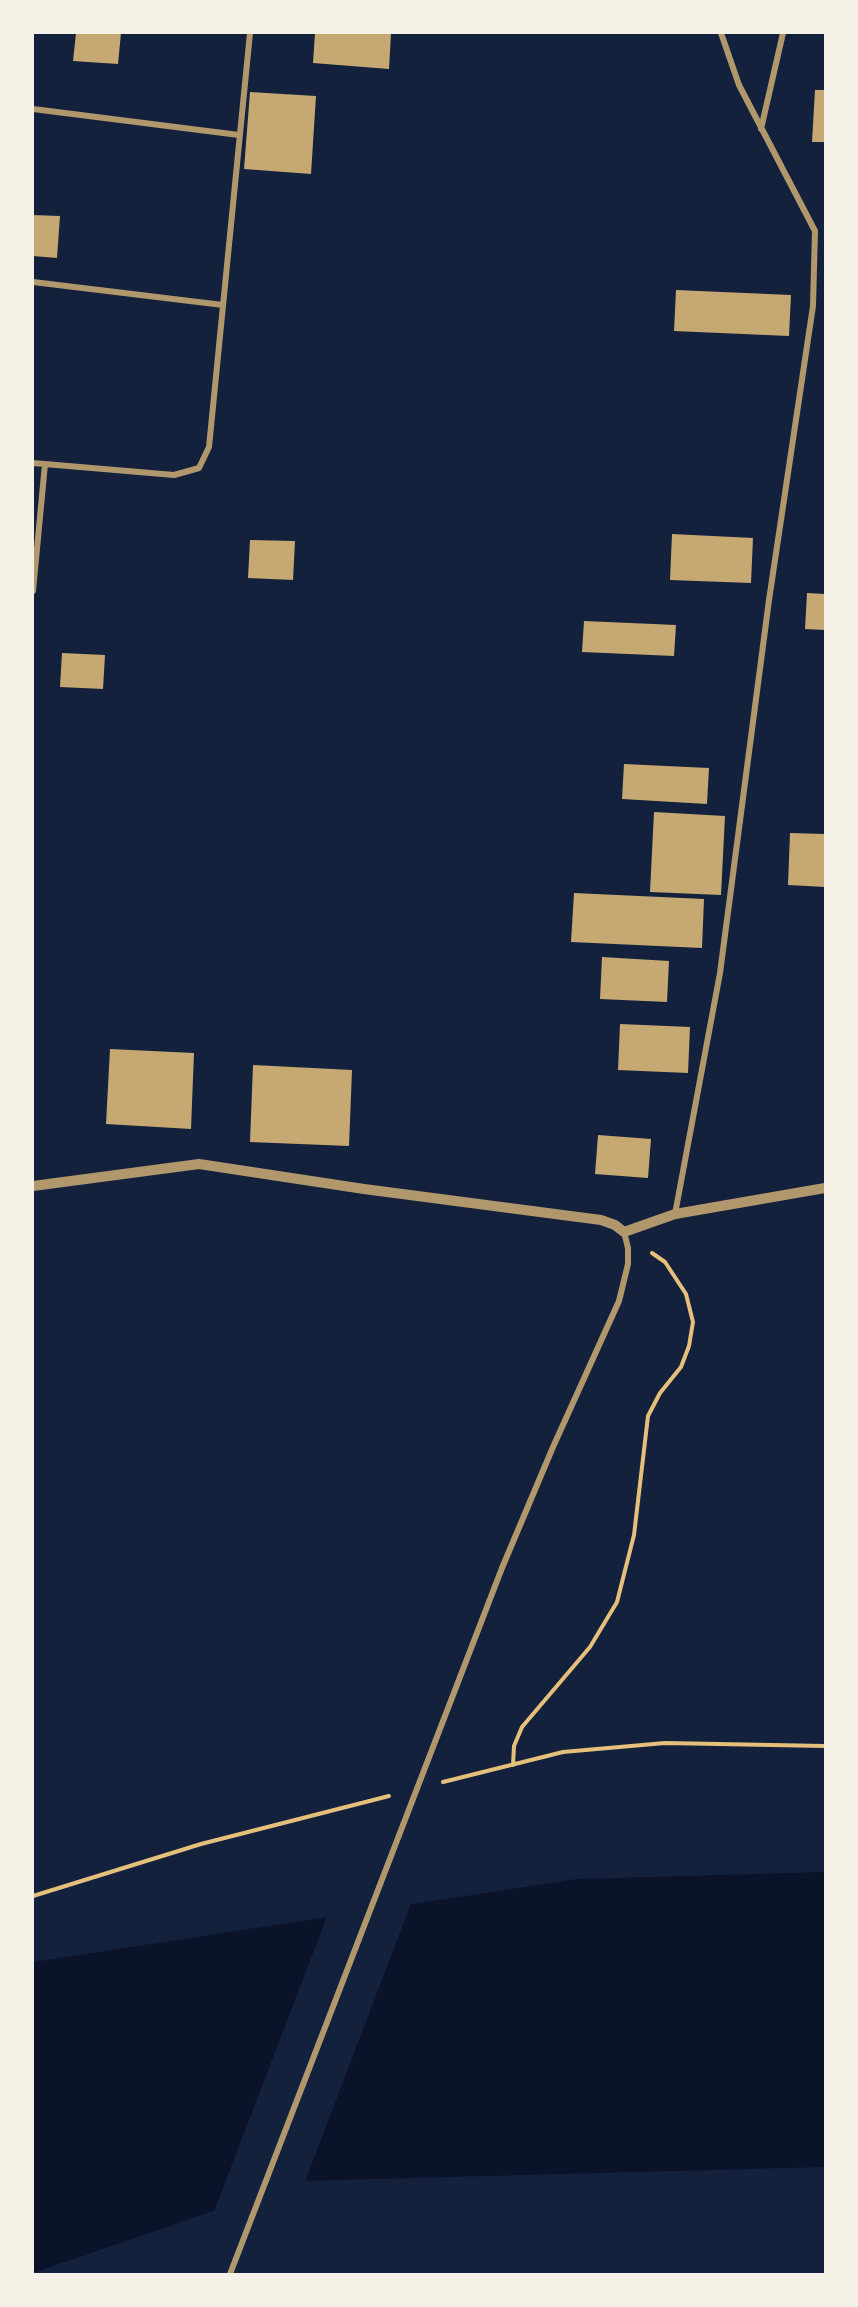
<!DOCTYPE html>
<html>
<head>
<meta charset="utf-8">
<style>
	body { margin:0 }
	#map { position:relative; width:858px; height:2307px; overflow:hidden; background:#14213d; font-family:"Noto Sans",sans-serif }
	canvas { display:block }
	.frame { position:absolute; inset:0; border:34px solid #f6f1e7; pointer-events:none }
</style>
</head>
<body>
<div id="map">
<canvas width="858" height="2307"></canvas>
<div class="frame"></div>
</div>
<script>
const ctx = document.querySelector('canvas').getContext('2d');
ctx.lineJoin = 'round';
function fill(path, color) { ctx.fillStyle = color; ctx.fill(path, 'evenodd'); }
function stroke(path, color, width, dash) { ctx.strokeStyle = color; ctx.lineWidth = width; ctx.lineCap = dash ? 'butt' : 'round'; ctx.setLineDash(dash || []); ctx.stroke(path); }
const water = new Path2D(`
	M 825,1872 L 825,2167 L 300,2181 L 33,2273 L 33,1962 L 577,1879 Z`);
const pier = new Path2D(`
	M 412,1901 L 304,2184 L 213,2214 L 328,1914 Z`);
const building = new Path2D(`
	M 76,33 L 121,33 L 118,64 L 73,61 Z
	M 315,33 L 391,33 L 389,69 L 313,63 Z
	M 815,90 L 825,90 L 825,142 L 812,142 Z
	M 250,92 L 316,96 L 311,174 L 244,169 Z
	M 33,215 L 60,216 L 57,258 L 33,256 Z
	M 676,290 L 791,295 L 789,336 L 674,331 Z
	M 672,534 L 753,538 L 751,583 L 670,580 Z
	M 250,540 L 295,541 L 293,580 L 248,578 Z
	M 807,593 L 825,594 L 825,630 L 805,629 Z
	M 584,621 L 676,625 L 674,656 L 582,652 Z
	M 62,653 L 105,655 L 103,689 L 60,687 Z
	M 624,764 L 709,768 L 707,804 L 622,799 Z
	M 654,812 L 725,816 L 721,895 L 650,892 Z
	M 790,833 L 825,834 L 825,887 L 788,885 Z
	M 574,893 L 704,899 L 702,948 L 571,942 Z
	M 602,957 L 669,961 L 667,1002 L 600,999 Z
	M 620,1024 L 690,1027 L 688,1073 L 618,1070 Z
	M 110,1049 L 194,1053 L 191,1129 L 106,1124 Z
	M 253,1065 L 352,1070 L 349,1146 L 250,1142 Z
	M 598,1135 L 651,1139 L 648,1178 L 595,1174 Z`);
const path = new Path2D(`
	M 513,1765 L 514,1746 L 522,1727 L 590,1647 L 617,1602 L 634,1535 L 648,1416 L 660,1393 L 681,1367 L 689,1346 L 693,1322 L 686,1294 L 665,1262 L 652,1253
	M 443,1782 L 563,1752 L 665,1743 L 825,1746
	M 33,1896 L 201,1844 L 389,1796`);
const minor = new Path2D(`
	M 33,109 L 239,135
	M 761,129 L 783,33
	M 33,282 L 223,305
	M 33,463 L 174,475 L 199,468 L 209,447 L 250,33
	M 33,591 L 45,464
	M 675,1214 L 720,973 L 769,600 L 813,306 L 815,231 L 739,85 L 721,33
	M 230,2274 L 502,1568 L 553,1447 L 619,1301 L 628,1264 L 628,1248 L 624,1232`);
const tertiary = new Path2D(`
	M 33,1186 L 199,1164 L 364,1189 L 601,1220 L 615,1225 L 624,1232 L 675,1214 L 825,1188`);
fill(water, '#0b132b');
fill(pier, '#14213d');
fill(building, '#c6a872');
stroke(path, '#e5c07b', 4);
stroke(minor, '#b1986c', 6);
stroke(tertiary, '#b1986c', 10);
</script>
</body>
</html>
